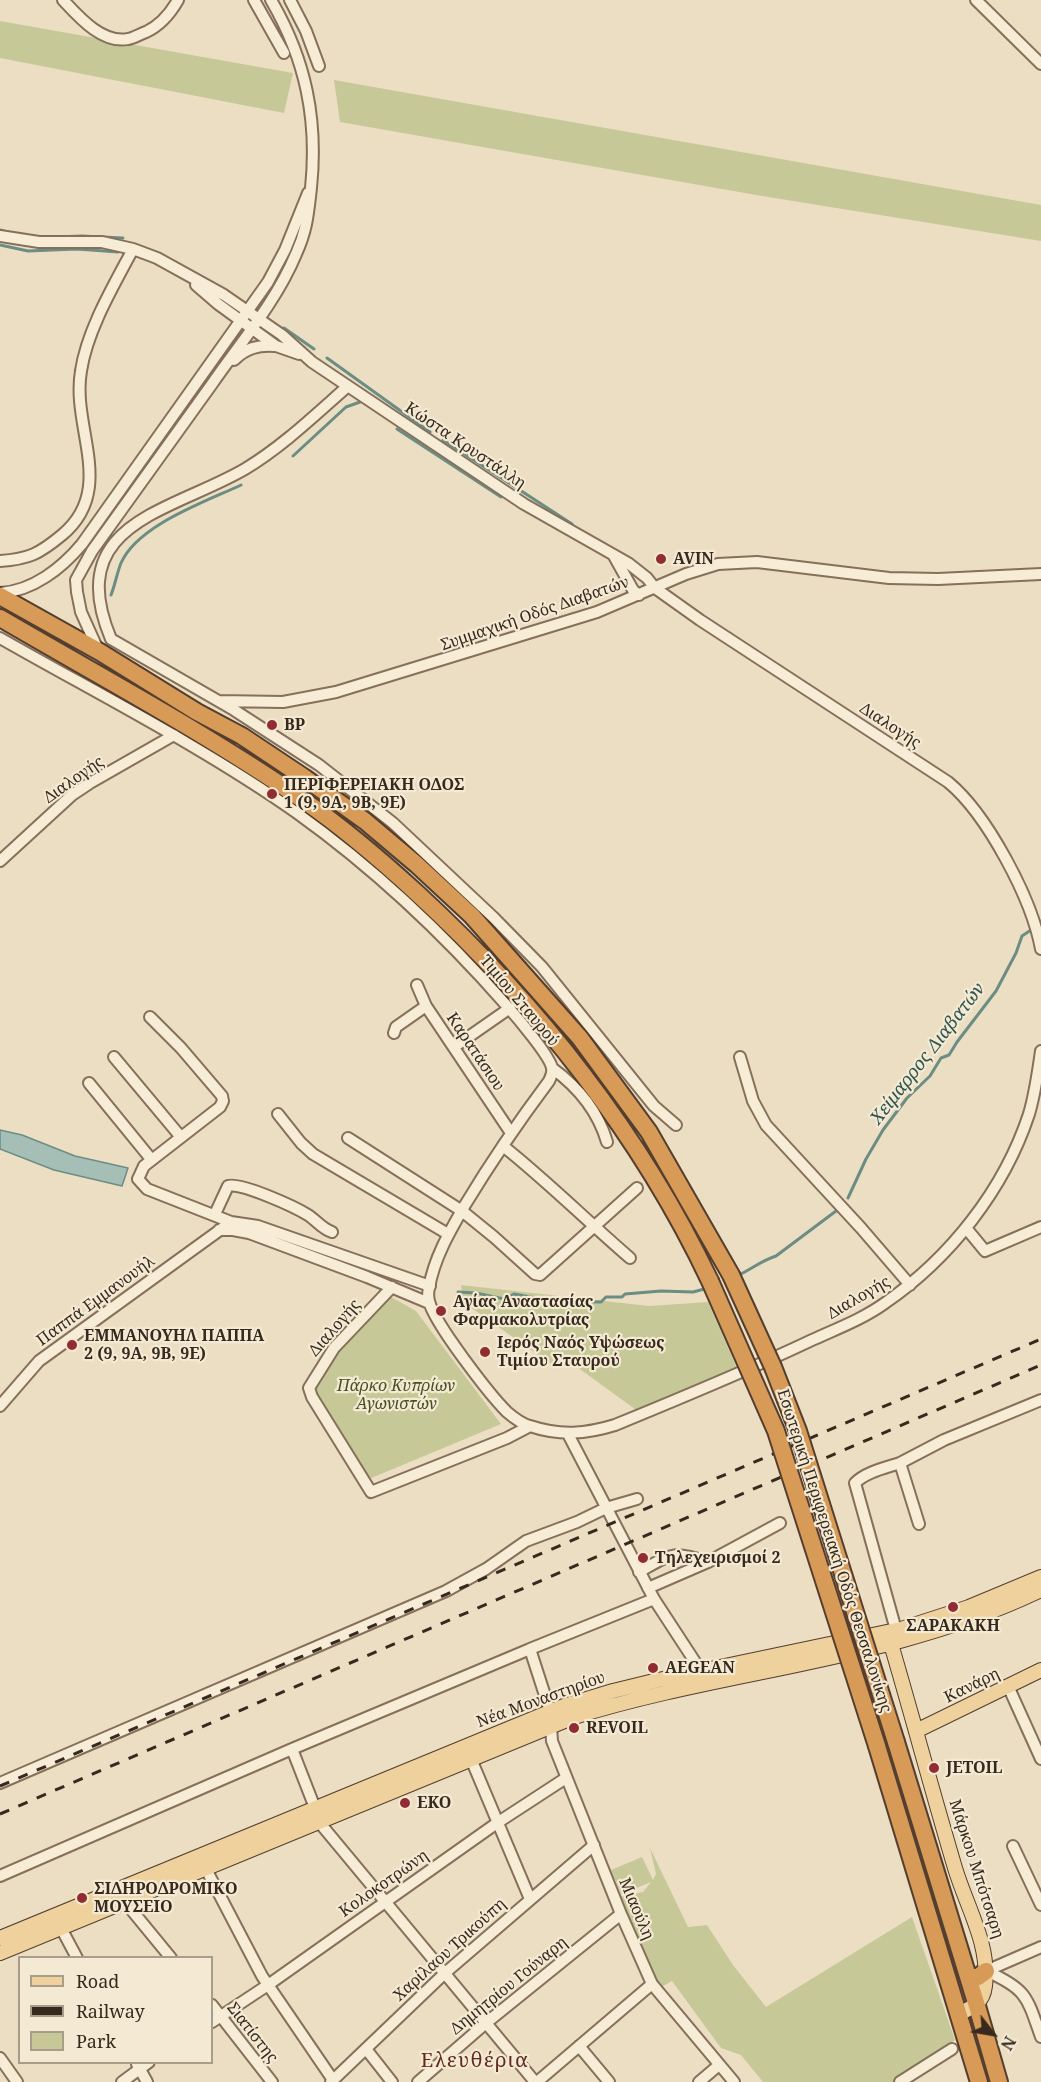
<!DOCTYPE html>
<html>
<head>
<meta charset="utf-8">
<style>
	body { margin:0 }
	#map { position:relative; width:1041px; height:2082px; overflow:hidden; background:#ecdec3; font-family:"Noto Serif",serif }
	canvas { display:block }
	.legend { position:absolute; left:18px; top:1956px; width:195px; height:108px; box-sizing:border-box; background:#f4e9d2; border:2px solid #a89c8a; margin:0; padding:8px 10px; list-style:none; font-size:18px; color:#36291e }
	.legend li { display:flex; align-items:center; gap:12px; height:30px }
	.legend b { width:30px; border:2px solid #a89c8a }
	.north { position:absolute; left:963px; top:2004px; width:60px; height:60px; -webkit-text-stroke:4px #f4e9d2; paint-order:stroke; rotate:121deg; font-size:16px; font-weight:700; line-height:24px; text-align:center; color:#36291e }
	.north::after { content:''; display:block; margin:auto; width:21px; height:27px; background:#36291e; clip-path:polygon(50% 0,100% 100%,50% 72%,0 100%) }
</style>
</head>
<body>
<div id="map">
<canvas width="1041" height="2082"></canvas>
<ul class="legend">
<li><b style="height:8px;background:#eed19c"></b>Road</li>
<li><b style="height:8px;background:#36291e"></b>Railway</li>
<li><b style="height:16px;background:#c6c997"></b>Park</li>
</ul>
<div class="north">N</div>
</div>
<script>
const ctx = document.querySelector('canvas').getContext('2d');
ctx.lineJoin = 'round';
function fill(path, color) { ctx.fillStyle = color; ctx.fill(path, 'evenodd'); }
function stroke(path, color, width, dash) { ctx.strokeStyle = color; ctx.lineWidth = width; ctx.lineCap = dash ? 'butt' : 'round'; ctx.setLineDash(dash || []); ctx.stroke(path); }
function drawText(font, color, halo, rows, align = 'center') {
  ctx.font = font + ' "Noto Serif",serif'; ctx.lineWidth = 4.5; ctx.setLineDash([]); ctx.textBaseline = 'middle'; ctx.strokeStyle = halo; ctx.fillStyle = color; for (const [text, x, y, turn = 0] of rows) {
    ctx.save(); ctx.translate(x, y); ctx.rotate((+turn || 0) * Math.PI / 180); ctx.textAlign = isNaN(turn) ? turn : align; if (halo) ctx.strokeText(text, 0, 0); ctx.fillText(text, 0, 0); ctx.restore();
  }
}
const green = new Path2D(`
	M 0,21 L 293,73 L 284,113 L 0,58 Z
	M 334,80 L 1041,205 L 1041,241 L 762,196 L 340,122 Z
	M 461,1285 L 649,1306 L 708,1302 L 739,1373 L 643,1415 L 562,1356 L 554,1366 L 463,1302 Z
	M 391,1297 L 416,1311 L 501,1424 L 369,1479 L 312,1388 L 345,1340 Z
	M 650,1848 L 688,1927 L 707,1925 L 733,1965 L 766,2007 L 912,1917 L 955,2040 L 893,2082 L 763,2082 L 741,2055 L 721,2048 L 672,1981 L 658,1989 L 619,1897 L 643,1892 L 651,1882 L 621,1894 L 611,1870 L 642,1857 L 653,1880 L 656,1874 Z`);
const water = new Path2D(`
	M 0,1130 L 22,1135 L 75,1156 L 128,1168 L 122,1186 L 54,1170 L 0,1149 Z`);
const stream = new Path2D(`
	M 0,230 L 7,232
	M 56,237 L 82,236 L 123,238
	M 0,245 L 28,251 L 77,249 L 118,252
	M 284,328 L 314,349
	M 327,358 L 430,432
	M 397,429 L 501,497
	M 443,440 L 572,524
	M 293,456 L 346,407 L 360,402
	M 111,595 C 115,585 117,573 121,563 C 138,525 205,502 241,485
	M 848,1198 L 866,1159 L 883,1130 L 907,1098 L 930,1076 L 941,1058 L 949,1055 L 957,1042 L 996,991 L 1016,953 L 1022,936 L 1031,930
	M 739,1275 C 751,1269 763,1260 776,1256 L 836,1211
	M 458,1292 L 476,1293 L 504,1299 L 514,1294 L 552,1301 L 601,1302 L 606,1297 L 622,1297 L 625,1294 L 661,1291 L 693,1292 L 708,1288`);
const minor = new Path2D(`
	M 63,0 C 79,17 102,44 128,39 C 134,38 140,34 146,32 C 161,25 170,14 178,0
	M 254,0 L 284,53
	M 290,0 L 306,31 L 319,66
	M 976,0 L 1041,64
	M 0,236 L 39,242 L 102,242 L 133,249 L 157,258 L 224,295 L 282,335 L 312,362 L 524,504 L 628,563 L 647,578 L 655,588 L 700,620 L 948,782 C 987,814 1032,899 1041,949
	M 196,285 L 218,304 L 276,346 L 299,354
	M 234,360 C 246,348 258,345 274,346
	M 348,386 C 315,415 283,446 245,469 C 171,512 62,523 111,639 L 234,710 L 319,765 L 393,823 L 493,917 L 542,967 L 654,1106 L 676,1125
	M 614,556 L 633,590 L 639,595
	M 0,561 C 29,559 39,554 62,535 C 117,489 71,428 81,371 C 87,330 114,285 133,249
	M 0,593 C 33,591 62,568 82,544 L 268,282 L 285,250 L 308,193
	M 0,638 C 100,695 203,747 297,813 C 375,869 444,934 507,1006 C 516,1016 550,1056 552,1068 C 553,1073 551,1077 549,1081 C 519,1121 491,1162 465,1205 C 450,1231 434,1258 429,1288 C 428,1292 428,1297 429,1301 C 434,1323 490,1395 507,1412 C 514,1418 522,1424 530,1426 C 560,1436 586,1434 615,1425 C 681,1398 747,1371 812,1340 C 836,1329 863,1319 885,1303 C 950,1258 1004,1190 1029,1114 C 1035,1094 1038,1072 1041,1051
	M 99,652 L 81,612 L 77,592 L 76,580 L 92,551 C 132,495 172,440 212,384 C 241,342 276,302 296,254 C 307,230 308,214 311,188 C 318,120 306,60 271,0
	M 219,701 L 283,702 L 336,692 L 597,612 L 686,574 L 718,564 L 757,562 L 889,578 L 938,579 L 1041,574
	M 0,861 L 72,795 L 90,783 L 174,735
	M 417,985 L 426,1006 L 511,1133
	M 150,1017 L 181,1048 L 222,1096 L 223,1101 L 220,1107 L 144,1166 L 138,1179 L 147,1189 L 231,1222
	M 394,1033 L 396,1027 L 426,1006
	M 454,1047 L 510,1008
	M 114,1057 L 180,1136
	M 740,1057 L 753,1101 L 766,1125 L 861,1228 L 910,1285
	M 552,1068 C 578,1087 598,1111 607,1142
	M 89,1083 L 151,1159
	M 278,1114 L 301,1143 L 313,1154 L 448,1234
	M 348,1138 L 462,1211 L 494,1237 L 535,1274 L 540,1275 L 637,1188
	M 503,1146 C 547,1181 587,1221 630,1258
	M 215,1214 L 228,1186 C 241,1182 295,1207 308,1215 C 316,1220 322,1229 332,1232
	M 966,1228 L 985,1251 L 1041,1227
	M 219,1230 L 233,1230 L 249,1233 L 367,1277 L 429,1303
	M 392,1287 L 334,1348 L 309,1388 L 312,1397 L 371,1492 L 507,1438 L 530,1426
	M 0,1406 L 39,1361 L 231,1222 L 258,1226 L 430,1286
	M 568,1434 L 654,1599 L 530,1649 L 550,1711 L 552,1741 L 621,1914 L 652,1984 L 734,2082
	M 900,1463 L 944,1440 L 1041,1400
	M 639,1572 C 671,1554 672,1550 708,1562 L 780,1523
	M 648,1588 L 708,1562
	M 654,1599 L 701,1671
	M 896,1630 L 855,1483 C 866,1472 885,1468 900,1463 L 919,1524
	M 1008,1686 L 1041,1759
	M 292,1749 L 315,1808
	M 471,1759 L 530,1899
	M 0,1783 L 446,1591 L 486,1569 L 526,1541 L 577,1522 L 606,1508 L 637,1499
	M 319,1822 L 535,2082
	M 1013,1846 L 1041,1905
	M 206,1869 L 262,1976 L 333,2080
	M 0,1876 L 292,1749 L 530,1649
	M 123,1897 L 125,1902 L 171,1958
	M 61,1928 L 77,1958
	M 986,1971 C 1027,1989 1027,1997 1041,2037
	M 986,1971 L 1041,1947
	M 212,2005 L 272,2082
	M 212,2022 L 268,1985 L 497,1823 L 566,1778
	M 579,2046 L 609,2082
	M 366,2049 L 392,2082
	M 0,2058 L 17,2082
	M 137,2064 L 147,2082
	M 122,2082 L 149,2062
	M 331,2082 L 445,1973 L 594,1845
	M 418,2082 L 486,2023 L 621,1914
	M 537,2082 L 652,1984
	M 699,2082 L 719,2065
	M 900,2082 L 952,2049`);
const major = new Path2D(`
	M 891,1644 C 913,1719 933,1794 955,1868 C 967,1908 990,1944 985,1986 C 983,2003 973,2007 959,2014
	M 916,1731 L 1041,1670
	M 0,1938 L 564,1706 L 613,1691 L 658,1680 L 901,1629 L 969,1607 L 1041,1577
	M 0,1953 L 574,1717 C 728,1669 894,1661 1041,1590`);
const highway = new Path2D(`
	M 0,596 L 100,652 L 197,712 L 242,736 L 305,778 L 365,821 L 416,864 L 472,916 L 580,1038 L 649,1132 L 731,1275
	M 0,618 C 101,677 206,733 303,800 C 344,828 382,861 418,894 C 537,1004 641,1135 710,1281
	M 896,1742 L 977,2006 L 999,2082
	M 877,1746 L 979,2082
	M 968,1977 L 978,1977 L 986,1971`);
const rail = new Path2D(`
	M 0,1786 L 1041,1339
	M 0,1814 L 1041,1365`);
const highwayBridge = new Path2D(`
	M 731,1275 L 773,1367 L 798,1431 L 896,1742
	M 710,1281 L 776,1431 L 877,1746`);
const markers = [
	[661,559,6,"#912d32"],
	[272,725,6,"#912d32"],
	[272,794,6,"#912d32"],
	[441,1311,6,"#912d32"],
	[72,1345,6,"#912d32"],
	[485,1352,6,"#912d32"],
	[643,1558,6,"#912d32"],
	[953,1607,6,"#912d32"],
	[653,1668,6,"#912d32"],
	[574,1728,6,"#912d32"],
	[934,1768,6,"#912d32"],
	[405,1803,6,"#912d32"],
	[82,1898,6,"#912d32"]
];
const streetNames = [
	["Κώστα Κρυστάλλη",465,446,34],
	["Συμμαχική Οδός Διαβατών",535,614,-19],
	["Διαλογής",890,726,33],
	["Διαλογής",74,780,-35],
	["Τιμίου Σταυρού",519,1001,50],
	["Καρατάσιου",475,1052,56],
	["Διαλογής",859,1298,-30],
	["Παππά Εμμανουήλ",96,1301,-36],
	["Διαλογής",335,1328,-49],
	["Εσωτερική Περιφερειακή Οδός Θεσσαλονίκης",834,1551,72],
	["Κανάρη",972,1686,-26],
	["Νέα Μοναστηρίου",541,1700,-20],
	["Μάρκου Μπότσαρη",976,1869,72],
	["Κολοκοτρώνη",384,1884,-35],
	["Μιαούλη",636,1909,67],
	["Χαρίλαου Τρικούπη",450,1950,-42],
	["Δημητρίου Γούναρη",509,1986,-39],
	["Σιατίστης",252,2033,52]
];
const poiNames = [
	["AVIN",673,559],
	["BP",284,725],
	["ΠΕΡΙΦΕΡΕΙΑΚΗ ΟΔΟΣ",284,785],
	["1 (9, 9Α, 9Β, 9Ε)",284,803],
	["Αγίας Αναστασίας",453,1302],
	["Φαρμακολυτρίας",453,1320],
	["ΕΜΜΑΝΟΥΗΛ ΠΑΠΠΑ",84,1336],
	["2 (9, 9Α, 9Β, 9Ε)",84,1354],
	["Ιερός Ναός Υψώσεως",497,1343],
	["Τιμίου Σταυρού",497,1361],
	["Τηλεχειρισμοί 2",655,1558],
	["ΣΑΡΑΚΑΚΗ",953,1626,"center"],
	["AEGEAN",665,1668],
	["REVOIL",586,1728],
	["JETOIL",946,1768],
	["EKO",417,1803],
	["ΣΙΔΗΡΟΔΡΟΜΙΚΟ",94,1889],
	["ΜΟΥΣΕΙΟ",94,1907]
];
const parkNames = [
	["Πάρκο Κυπρίων",396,1386],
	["Αγωνιστών",396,1404]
];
const waterNames = [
	["Χείμαρρος Διαβατών",928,1054,-52]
];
const quarterNames = [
	["Ελευθέρια",475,2061]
];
fill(green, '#c6c997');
fill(water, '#a5bfb6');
stroke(water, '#6c8d83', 1.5);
stroke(stream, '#6c8d83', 3);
stroke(minor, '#85705b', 14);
stroke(major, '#533e2f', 16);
stroke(highway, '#533e2f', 20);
stroke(minor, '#f7ecd6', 10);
stroke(major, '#eed19c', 14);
stroke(highway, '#d89a57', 16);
stroke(rail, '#36291e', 3, [10, 10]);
stroke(highwayBridge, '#533e2f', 20, []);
stroke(highwayBridge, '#d89a57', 16);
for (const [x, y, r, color] of markers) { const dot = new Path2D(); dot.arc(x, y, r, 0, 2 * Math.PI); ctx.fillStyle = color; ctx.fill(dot); stroke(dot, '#f4e9d2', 2); }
drawText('16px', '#36291e', '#f4e9d2', streetNames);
drawText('bold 16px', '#36291e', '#f4e9d2', poiNames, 'left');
drawText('italic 16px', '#485126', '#f4e9d2', parkNames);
drawText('italic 18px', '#2e5551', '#f4e9d2', waterNames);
ctx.letterSpacing = '1.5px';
drawText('20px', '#602a1f', '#f4e9d2', quarterNames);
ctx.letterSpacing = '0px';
</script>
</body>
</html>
